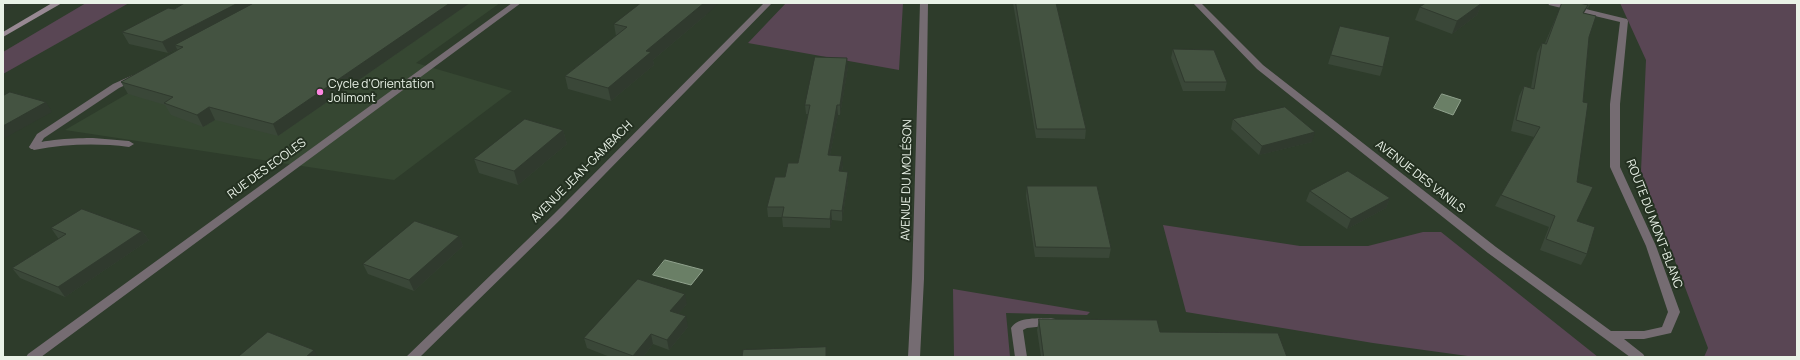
<!DOCTYPE html>
<html>
<head>
<meta charset="utf-8">
<style>
	body { margin:0 }
	#map { position:relative; width:1800px; height:360px; overflow:hidden; background:#2e3c2b; font-family:Manrope,sans-serif }
	canvas { display:block }
	.frame { position:absolute; inset:0; border:4px solid #e9f2e7; pointer-events:none }
</style>
</head>
<body>
<div id="map">
<canvas width="1800" height="360"></canvas>
<div class="frame"></div>
</div>
<script>
const ctx = document.querySelector('canvas').getContext('2d');
ctx.lineJoin = 'round';
function fill(path, color) { ctx.fillStyle = color; ctx.fill(path, 'evenodd'); }
function stroke(path, color, width, dash) { ctx.strokeStyle = color; ctx.lineWidth = width; ctx.lineCap = dash ? 'butt' : 'round'; ctx.setLineDash(dash || []); ctx.stroke(path); }
function drawText(font, color, halo, rows, align = 'center') {
  ctx.font = font + ' Manrope,sans-serif'; ctx.lineWidth = 4; ctx.setLineDash([]); ctx.textBaseline = 'middle'; ctx.strokeStyle = halo; ctx.fillStyle = color; for (const [text, x, y, turn = 0] of rows) {
    ctx.save(); ctx.translate(x, y); ctx.rotate((+turn || 0) * Math.PI / 180); ctx.textAlign = isNaN(turn) ? turn : align; if (halo) ctx.strokeText(text, 0, 0); ctx.fillText(text, 0, 0); ctx.restore();
  }
}
const built = new Path2D(`
	M 284,3 L 500,3 L 416,63 L 512,91 L 394,180 L 65,130 Z`);
const green = new Path2D(`
	M 86,3 L 129,3 L 3,74 L 3,52 Z
	M 786,3 L 903,3 L 899,70 L 748,43 Z
	M 1620,3 L 1797,3 L 1797,357 L 1704,357 L 1708,348 L 1641,171 L 1646,60 Z
	M 1163,225 L 1300,246 L 1368,246 L 1423,232 L 1441,232 L 1598,357 L 1475,357 L 1373,343 L 1186,312 Z
	M 953,289 L 1090,312 L 1087,315 L 1006,313 L 1010,357 L 954,357 Z`);
const water = new Path2D(`
	M 1442,94 L 1461,100 L 1453,115 L 1434,108 Z
	M 665,260 L 703,270 L 691,285 L 653,275 Z`);
const lane = new Path2D(`
	M 93,138 L 129,141 L 134,144 L 129,147 C 97,143 66,144 34,150 L 29,147 C 37,139 80,138 93,138 Z
	M 1051,318 L 1055,319 L 1057,322 L 1055,325 L 1027,328 L 1023,330 L 1027,357 L 1015,357 L 1011,328 C 1018,316 1039,319 1051,318 Z`);
const street = new Path2D(`
	M 512,3 L 521,3 L 41,357 L 26,357 L 28,354 Z
	M 764,3 L 772,3 L 562,218 L 420,357 L 406,357 L 554,214 Z
	M 920,3 L 928,3 L 924,279 L 920,357 L 908,357 L 912,279 Z
	M 1193,3 L 1201,3 L 1263,65 L 1496,247 L 1611,331 L 1644,331 L 1662,327 L 1668,312 L 1646,246 L 1610,167 L 1610,104 L 1620,22 L 1549,5 L 1548,3 L 1561,3 L 1627,19 L 1628,21 L 1620,104 L 1620,167 L 1656,246 L 1680,312 L 1671,333 L 1644,339 L 1624,339 L 1643,354 L 1645,357 L 1630,357 L 1488,253 L 1257,69 Z
	M 133,75 L 137,78 L 136,80 L 119,88 L 44,138 L 37,149 L 31,149 L 29,147 L 37,134 L 113,84 Z`);
const secondary = new Path2D(`
	M 52,3 L 62,3 L 3,37 L 3,32 Z`);
const wall = new Path2D(`
	M 185,3 L 470,3 L 278,136 L 215,120 L 203,127 L 171,115 L 165,105 L 128,94 L 121,82 L 178,50 L 177,49 L 168,53 L 129,44 L 122,32 L 174,9 Z
	M 1013,3 L 1056,3 L 1086,129 L 1085,139 L 1036,138 Z
	M 1482,3 L 1477,15 L 1452,34 L 1415,20 L 1420,7 Z
	M 1562,3 L 1591,3 L 1588,8 L 1587,8 L 1584,13 L 1589,37 L 1583,102 L 1577,182 L 1577,221 L 1587,254 L 1581,265 L 1540,250 L 1549,227 L 1495,206 L 1501,195 L 1534,137 L 1511,131 L 1519,96 L 1524,86 L 1531,88 L 1537,53 L 1542,43 L 1545,43 Z
	M 706,15 L 653,60 L 654,65 L 611,101 L 568,89 L 565,76 L 616,36 L 614,24 Z
	M 1340,26 L 1383,67 L 1380,76 L 1328,64 Z
	M 1173,49 L 1227,82 L 1225,91 L 1183,91 L 1171,58 Z
	M 848,67 L 840,115 L 838,115 L 830,155 L 843,165 L 842,171 L 848,181 L 842,221 L 832,220 L 830,228 L 783,227 L 782,217 L 768,217 L 767,207 L 785,177 L 798,163 L 808,114 L 806,114 L 805,105 Z
	M 1233,119 L 1312,142 L 1259,155 L 1231,129 Z
	M 563,130 L 567,144 L 518,185 L 479,173 L 474,159 Z
	M 1027,186 L 1111,248 L 1109,258 L 1035,257 L 1026,196 Z
	M 1310,191 L 1390,198 L 1386,208 L 1347,229 L 1306,201 Z
	M 51,228 L 142,231 L 149,240 L 65,297 L 20,278 L 12,268 L 59,239 L 58,238 Z
	M 459,236 L 463,246 L 414,291 L 368,274 L 363,264 Z
	M 687,304 L 678,314 L 688,327 L 669,350 L 653,344 L 643,357 L 610,357 L 587,348 L 584,338 Z
	M 1039,319 L 1287,357 L 1041,357 L 1037,330 Z`);
const shadedWall = new Path2D(`
	M 3,3 L 20,3 L 3,12 Z
	M 238,3 L 265,3 L 175,45 L 177,49 L 168,53 L 162,42 Z
	M 450,3 L 470,3 L 278,136 L 273,124 Z
	M 704,3 L 719,3 L 706,15 L 653,60 L 654,65 L 611,101 L 608,88 L 646,51 Z
	M 1482,3 L 1477,15 L 1452,34 L 1457,21 Z
	M 847,58 L 848,67 L 840,115 L 840,105 Z
	M 46,102 L 52,112 L 3,139 L 3,126 Z
	M 837,105 L 838,115 L 828,165 L 828,155 Z
	M 209,107 L 215,120 L 203,127 L 197,115 Z
	M 563,130 L 567,144 L 518,185 L 514,171 Z
	M 1315,132 L 1312,142 L 1259,155 L 1262,146 Z
	M 842,156 L 843,165 L 840,181 L 839,171 Z
	M 848,172 L 848,181 L 842,221 L 842,211 Z
	M 1390,198 L 1386,208 L 1347,229 L 1351,219 Z
	M 831,210 L 832,220 L 830,228 L 830,219 Z
	M 142,231 L 149,240 L 65,297 L 58,287 Z
	M 459,236 L 463,246 L 414,291 L 409,280 Z
	M 685,294 L 687,304 L 672,321 L 670,311 Z
	M 686,316 L 688,327 L 669,350 L 667,340 Z
	M 651,334 L 653,344 L 643,357 L 633,357 L 633,356 Z
	M 314,350 L 318,357 L 306,357 Z`);
const building = new Path2D(`
	M 185,3 L 238,3 L 162,42 L 122,32 L 168,8 L 174,9 Z
	M 254,3 L 450,3 L 273,124 L 209,107 L 197,115 L 164,103 L 173,97 L 121,82 L 183,47 L 175,45 Z
	M 641,3 L 704,3 L 646,51 L 651,52 L 608,88 L 565,76 L 627,27 L 614,24 Z
	M 1016,3 L 1056,3 L 1086,129 L 1037,129 Z
	M 1426,3 L 1482,3 L 1457,21 L 1420,7 Z
	M 1562,3 L 1579,3 L 1588,5 L 1583,13 L 1596,16 L 1589,37 L 1583,102 L 1588,103 L 1577,182 L 1593,187 L 1577,221 L 1595,227 L 1587,254 L 1546,239 L 1555,216 L 1501,195 L 1540,127 L 1516,120 L 1524,86 L 1534,89 L 1542,43 L 1546,44 Z
	M 1340,26 L 1390,37 L 1383,67 L 1331,55 Z
	M 1173,49 L 1214,50 L 1227,82 L 1185,82 Z
	M 815,57 L 847,58 L 840,105 L 837,105 L 828,155 L 842,156 L 839,171 L 848,172 L 842,211 L 831,210 L 830,219 L 782,217 L 784,207 L 767,207 L 775,177 L 785,177 L 788,163 L 798,163 L 810,105 L 805,105 Z
	M 10,92 L 46,102 L 3,126 L 3,96 Z
	M 1285,107 L 1315,132 L 1262,146 L 1233,119 Z
	M 525,119 L 563,130 L 514,171 L 474,159 Z
	M 1348,171 L 1390,198 L 1351,219 L 1310,191 Z
	M 1027,186 L 1097,186 L 1111,248 L 1036,247 Z
	M 82,209 L 142,231 L 58,287 L 12,268 L 66,234 L 51,228 Z
	M 415,221 L 459,236 L 409,280 L 363,264 Z
	M 638,279 L 685,294 L 670,311 L 686,316 L 667,340 L 651,334 L 633,356 L 584,338 Z
	M 1039,319 L 1157,320 L 1160,332 L 1278,333 L 1287,357 L 1044,357 Z
	M 268,332 L 314,350 L 306,357 L 238,357 Z
	M 826,347 L 826,357 L 742,357 L 743,350 Z`);
const markers = [
	[320,92,4,"#fe86e1"]
];
const poiNames = [
	["Cycle d'Orientation",328,85],
	["Jolimont",328,99]
];
const streetNames = [
	["RUE DES ECOLES",267,169,-36],
	["AVENUE JEAN-GAMBACH",582,172,-45],
	["AVENUE DES VANILS",1420,177,38],
	["AVENUE DU MOLÉSON",907,180,-89],
	["ROUTE DU MONT-BLANC",1654,224,69]
];
fill(built, '#364732');
fill(green, '#594654');
fill(water, '#6a7f66');
stroke(water, '#90a28d', 1);
fill(lane, '#756c72');
fill(street, '#756c72');
fill(secondary, '#988993');
fill(wall, '#3a4738');
fill(shadedWall, '#303a2e');
fill(building, '#445341');
stroke(building, '#303a2e', 1);
for (const [x, y, r, color] of markers) { const dot = new Path2D(); dot.arc(x, y, r, 0, 2 * Math.PI); ctx.fillStyle = color; ctx.fill(dot); stroke(dot, '#243121', 1.5); }
drawText('12px', '#e9f2e7', '#243121', poiNames, 'left');
drawText('12px', '#e9f2e7', '#243121', streetNames);
</script>
</body>
</html>
